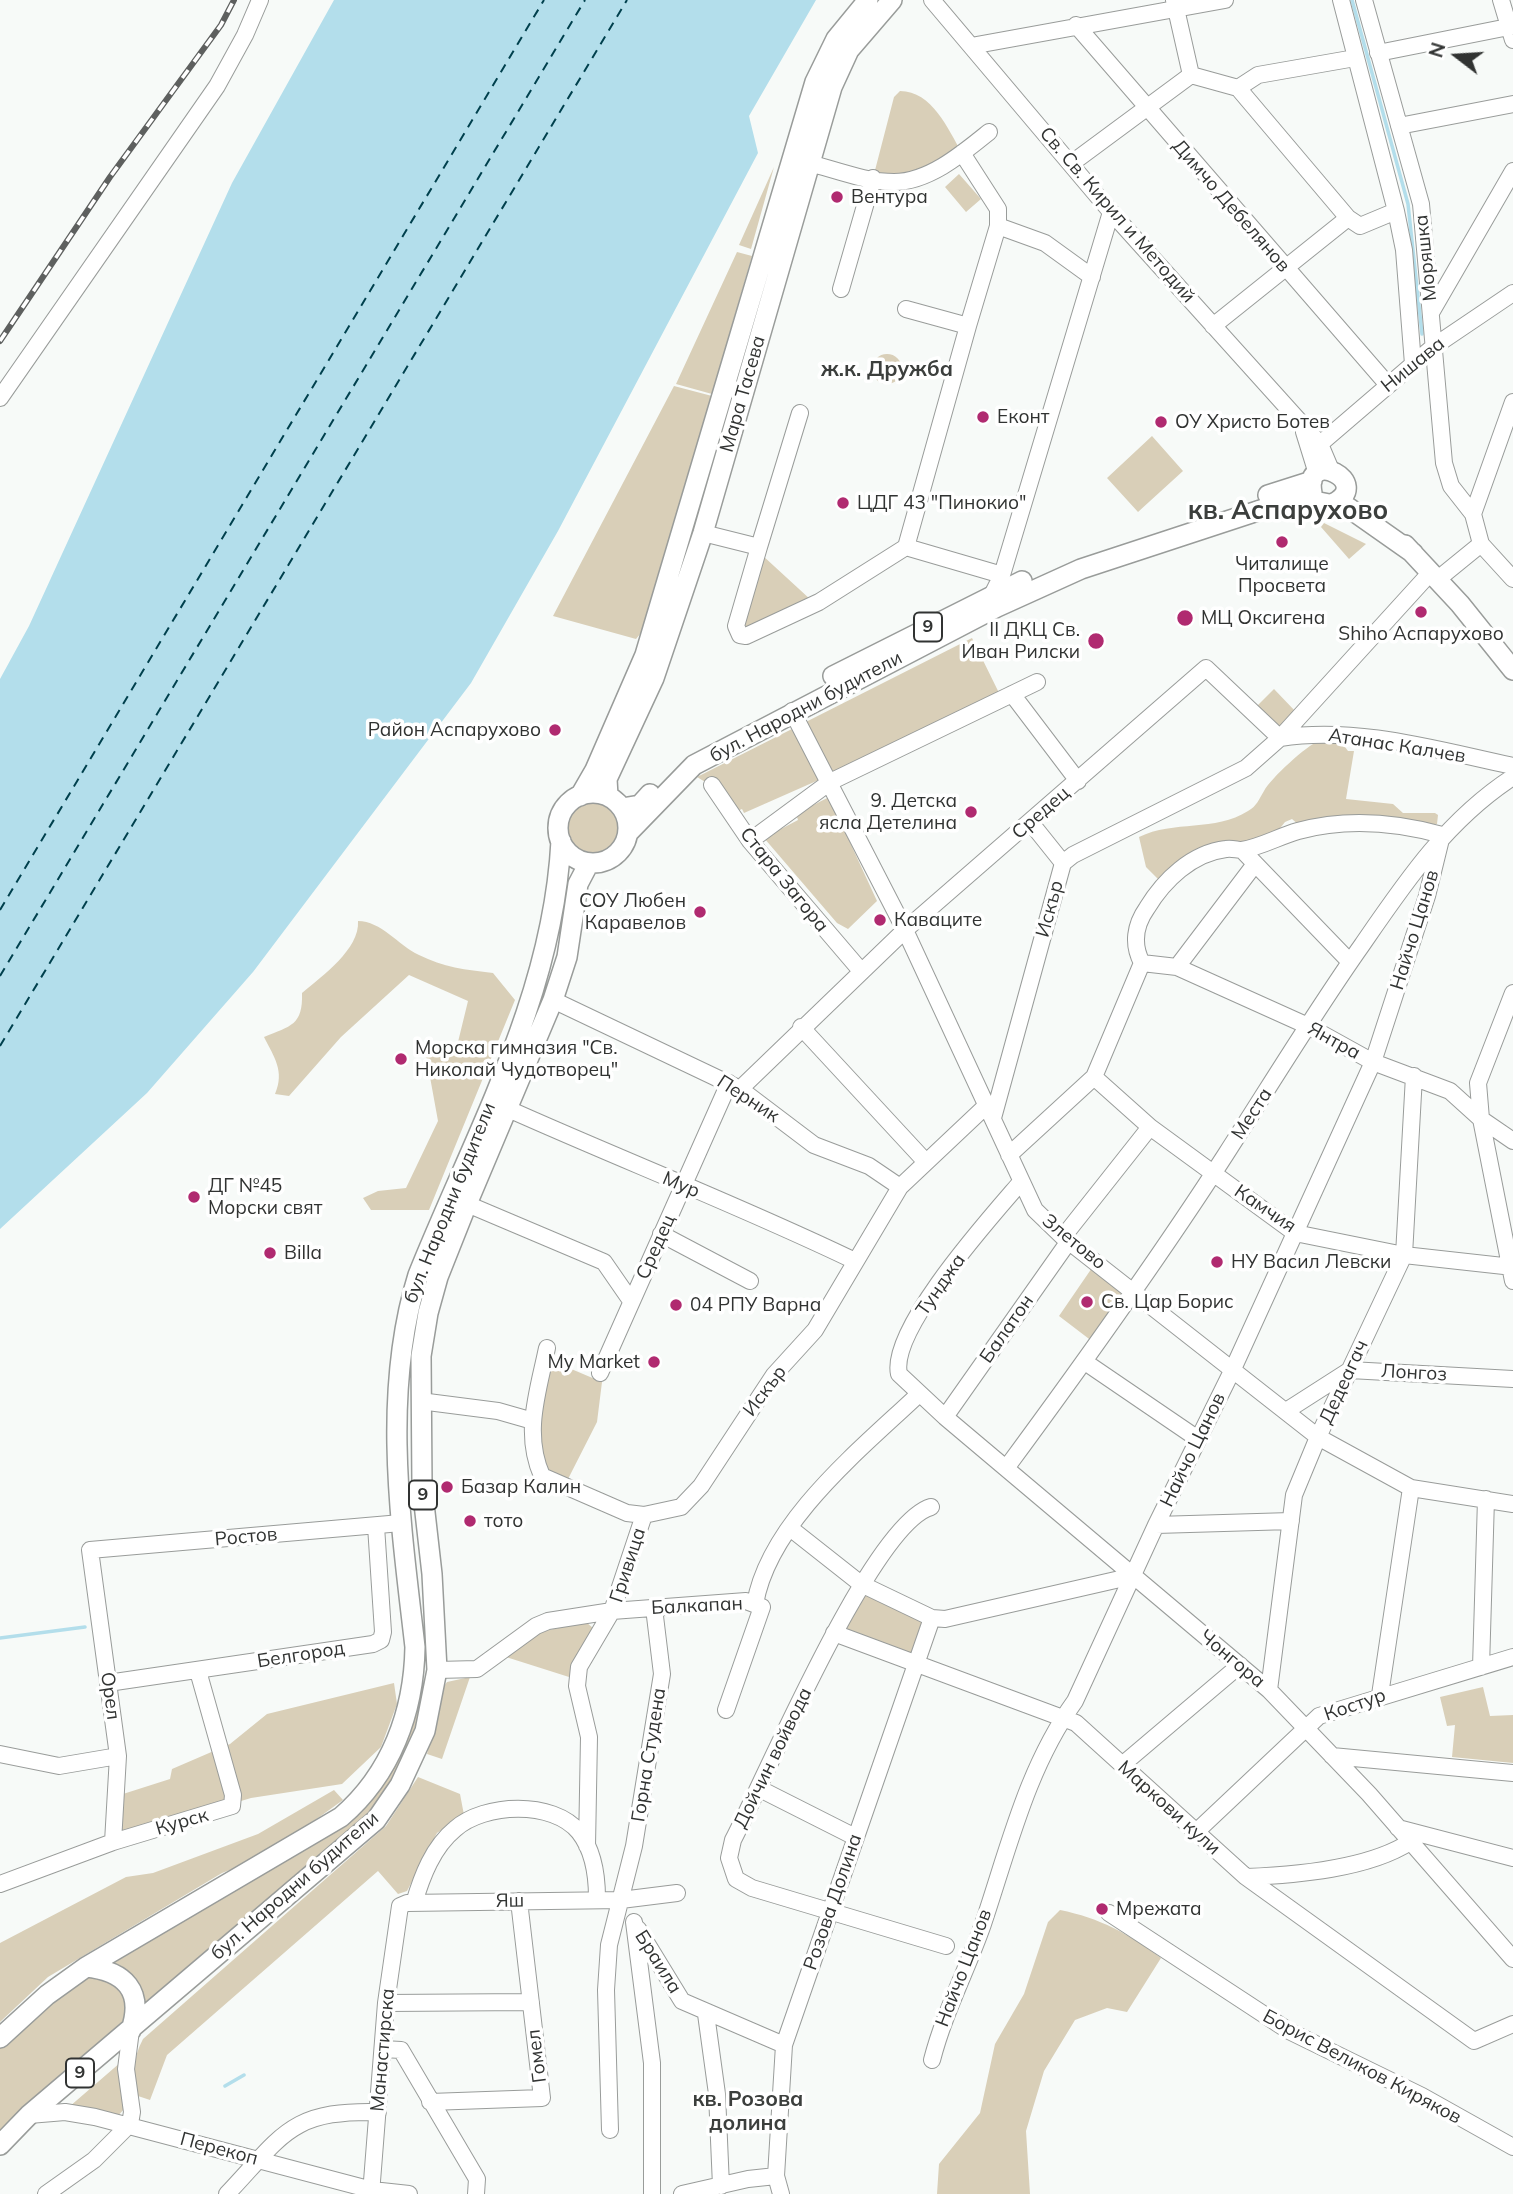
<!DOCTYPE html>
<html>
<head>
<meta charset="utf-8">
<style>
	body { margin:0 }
	#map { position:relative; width:1513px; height:2194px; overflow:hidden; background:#f7faf8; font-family:Mulish,sans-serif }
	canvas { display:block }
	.north { position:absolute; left:1422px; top:21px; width:70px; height:70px; -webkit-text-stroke:5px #fff; paint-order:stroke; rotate:287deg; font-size:19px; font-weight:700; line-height:28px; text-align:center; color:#313332 }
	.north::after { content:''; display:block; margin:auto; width:24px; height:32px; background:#313332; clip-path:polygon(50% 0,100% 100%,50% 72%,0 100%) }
</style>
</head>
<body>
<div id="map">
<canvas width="1513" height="2194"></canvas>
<div class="north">N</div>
</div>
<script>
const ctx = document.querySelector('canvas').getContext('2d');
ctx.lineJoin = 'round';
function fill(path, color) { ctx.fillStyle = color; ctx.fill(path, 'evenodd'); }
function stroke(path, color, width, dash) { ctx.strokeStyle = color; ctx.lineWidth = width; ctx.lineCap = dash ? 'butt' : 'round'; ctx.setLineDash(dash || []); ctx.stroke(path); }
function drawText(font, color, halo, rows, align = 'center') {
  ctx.font = font + ' Mulish,sans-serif'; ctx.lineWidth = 7; ctx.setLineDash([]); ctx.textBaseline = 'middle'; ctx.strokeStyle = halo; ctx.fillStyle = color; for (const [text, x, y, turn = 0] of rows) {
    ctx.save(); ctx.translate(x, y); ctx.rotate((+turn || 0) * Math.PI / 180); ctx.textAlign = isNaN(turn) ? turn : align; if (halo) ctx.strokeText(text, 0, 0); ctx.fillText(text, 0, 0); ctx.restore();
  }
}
const green = new Path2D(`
	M 900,91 C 932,91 948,129 962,153 L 917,178 L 873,178 L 894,97 Z
	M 774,167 L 751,249 L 739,245 Z
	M 959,174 L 981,199 L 966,212 L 945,187 Z
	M 737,252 L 752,256 L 712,394 L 676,384 Z
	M872 369a15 15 0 1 1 30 0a15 15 0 1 1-30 0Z
	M 674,386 L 712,396 L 641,633 L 636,639 L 553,616 Z
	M 1152,436 L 1183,471 L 1138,512 L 1107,478 Z
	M 1324,523 L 1366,544 L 1349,559 L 1321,527 Z
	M 762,555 L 811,600 L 751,629 L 742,624 Z
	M 972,638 L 1002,699 L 744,813 L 742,809 L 731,814 L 712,786 L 697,777 Z
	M 1274,689 L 1296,712 L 1279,730 L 1256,707 Z
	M 1320,740 L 1340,740 L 1348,751 L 1354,751 L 1346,799 L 1393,804 L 1403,813 L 1435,813 L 1438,815 L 1437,824 L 1300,826 L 1292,819 L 1285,822 L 1277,832 L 1240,845 L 1161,882 L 1146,867 L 1139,837 C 1174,820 1215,832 1248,811 C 1257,806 1259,799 1264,791 C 1271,778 1306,746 1320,740 Z
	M 829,797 L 877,901 L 848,929 L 837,923 L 764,838 L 798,820 L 796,814 Z
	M566 828a27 27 0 1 1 54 0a27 27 0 1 1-54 0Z
	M 358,921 C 381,921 398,945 419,955 C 443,967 466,970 493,973 L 515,1000 L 429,1210 L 371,1210 L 363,1198 L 378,1191 L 406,1188 L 438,1121 L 426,1055 L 458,1042 L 468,1001 L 409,975 L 341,1037 L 289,1096 L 275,1094 C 285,1071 274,1057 264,1037 C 291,1026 303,1025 302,993 C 322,976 360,949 358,921 Z
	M 1096,1262 L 1134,1290 L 1097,1345 L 1059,1316 Z
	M 550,1360 L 602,1382 L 597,1422 L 567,1481 L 544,1472 L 535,1439 Z
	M 865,1589 L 928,1620 L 911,1658 L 844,1633 Z
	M 586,1622 L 593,1628 L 569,1677 L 506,1657 L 535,1633 Z
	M 470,1677 L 442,1759 L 427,1754 L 444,1686 L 447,1682 Z
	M 394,1683 L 397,1704 L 381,1747 L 342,1784 L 251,1798 L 118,1838 L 123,1794 L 170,1779 L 172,1769 L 230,1744 L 267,1714 Z
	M 424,1683 L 420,1712 L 409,1745 L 399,1770 L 371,1815 L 142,2005 L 109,1963 L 361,1811 L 376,1792 L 419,1686 Z
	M 1483,1687 L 1490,1716 L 1513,1715 L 1513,1763 L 1452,1757 L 1455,1725 L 1447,1726 L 1440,1697 Z
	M 418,1777 L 460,1794 L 464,1815 L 437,1833 L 407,1891 L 398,1894 L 378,1871 L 167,2055 L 150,2100 L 138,2096 C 132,2075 133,2058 143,2039 L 386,1826 Z
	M 334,1790 L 343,1800 C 304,1828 267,1856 222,1873 L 48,1977 L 0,2022 L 0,1943 L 126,1877 L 153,1873 L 258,1834 Z
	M 1060,1910 C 1100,1918 1129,1934 1161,1958 L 1127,2012 L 1107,2008 L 1075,2020 L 1044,2071 L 1026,2131 L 1030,2194 L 937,2194 L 939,2164 L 980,2113 L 995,2044 L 1024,1994 L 1048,1922 Z
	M 100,1975 C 118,1988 131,1997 124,2020 L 0,2132 L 0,2048 C 22,2025 68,1978 100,1975 Z
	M 121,2062 L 125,2108 L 117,2117 L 69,2107 Z`);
const water = new Path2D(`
	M 334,0 L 816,0 L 749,116 L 758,153 L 558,531 L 471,683 L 253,972 L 147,1093 L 0,1229 L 0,679 L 29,626 L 232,183 Z`);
const stream = new Path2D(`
	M 1352,0 L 1408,204 L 1422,334
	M 0,1638 L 85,1627
	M 225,2086 L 244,2075`);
const ferry = new Path2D(`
	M 0,910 L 544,0
	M 0,976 L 585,0
	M 0,1046 L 627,0`);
const minor = new Path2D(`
	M 932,0 L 1111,212 L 1320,444 L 1331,470
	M 1174,0 L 1191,75
	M 1341,0 L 1396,211 L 1404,250 L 1413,364
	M 1364,0 L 1421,204 L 1444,463 L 1451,486 L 1473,514
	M 1501,0 L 1513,40
	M 1076,25 L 1388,385
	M 971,46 L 1225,0
	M 1378,53 L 1513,26
	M 1238,88 L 1348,218 L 1360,226 L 1396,211
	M 1399,126 L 1513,104
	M 962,153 L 998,209 L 998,226 L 968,326
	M 809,163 C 836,170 867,182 894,182 C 929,182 963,153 989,132
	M 1072,163 L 1191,75 L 1238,88 L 1258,75 L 1355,58
	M 998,226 L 1045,243 L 1092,277
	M 841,289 L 873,178
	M 1432,311 L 1513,171
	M 1213,326 L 1348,218
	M 0,398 L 217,86 L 245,35 L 260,0
	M 1513,402 L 1473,514 L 1481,544 L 1513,579
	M 1304,432 L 1317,474
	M 1320,444 L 1433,347 L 1513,293
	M 703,533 L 759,547 L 736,626 L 740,635 L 746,636 L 819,602 L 906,547 L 968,326 L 906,309
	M 759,547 L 800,413
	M 906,547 L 1002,575
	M 1438,579 L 1481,544
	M 995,601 L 993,593 L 1002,575 L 1111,212
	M 1012,694 L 1078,781
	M 792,711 L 905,930 L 1035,1210 L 1063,1237 L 1318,1437 L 1411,1488 L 1513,1504
	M 1280,738 C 1358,726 1437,750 1513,766
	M 712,785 L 750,841 L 861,971
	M 1031,823 L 1063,863
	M 750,841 L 830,782 L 1037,682
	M 1242,850 L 1350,962
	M 1142,963 L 1177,967 L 1308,1026 L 1373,1062 L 1450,1091 L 1481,1119 L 1513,1141
	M 1142,963 C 1132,944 1135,925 1147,908 C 1164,880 1192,853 1226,849 C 1232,848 1237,850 1242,850 C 1261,847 1280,836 1298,831 C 1346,818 1395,822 1442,835
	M 1177,967 L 1255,864
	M 1513,993 L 1478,1083 L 1481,1119 L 1513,1281
	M 553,1000 L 740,1089 L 814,1145 L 869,1166 L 900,1187
	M 801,1027 L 925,1161
	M 1094,1077 L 1150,1127 L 1295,1233 L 1404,1255 L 1513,1267
	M 740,1089 L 905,930 L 1206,668 L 1280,738
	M 506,1108 C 622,1160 741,1206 855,1261
	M 993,1118 L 1063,863 L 1073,855 L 1246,768 L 1280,738 L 1431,572
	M 1009,1155 L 1094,1077 L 1142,963
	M 1020,1183 C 990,1218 889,1330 899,1374 L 945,1417 L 1269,1690 L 1369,1794 L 1513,1959
	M 467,1204 L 604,1262 L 631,1301
	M 661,1234 L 750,1281
	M 1063,1237 L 1150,1127
	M 547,1348 C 538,1392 523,1433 542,1476 L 627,1513 L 644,1515 L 612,1611 L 579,1667 L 577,1686 L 589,1737 L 587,1846
	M 1085,1362 L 1198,1439
	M 600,1373 L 729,1083
	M 420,1401 L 498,1411 L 533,1421
	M 1286,1411 L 1350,1370 L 1513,1379
	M 945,1417 L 1069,1241
	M 1007,1467 C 1083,1364 1157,1261 1226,1154 C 1271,1084 1314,1013 1362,945 C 1406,881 1447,820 1513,777
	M 931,1507 C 872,1524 766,1777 733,1840 L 729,1858 L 736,1879 L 752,1888 L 946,1946
	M 644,1515 L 681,1507 L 701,1486 L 774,1375 L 815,1330 L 900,1187 L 988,1104
	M 1156,1525 L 1291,1521
	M 790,1528 L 861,1584 L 932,1618 L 945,1619 L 1133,1576
	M 755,1604 C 769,1522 861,1449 919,1394
	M 834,1633 L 1076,1723 L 1246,1877 L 1474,2041 L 1513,2024
	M 1481,1667 L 1486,1499
	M 437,1670 L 477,1669 L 536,1626 L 548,1621 L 612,1611 L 746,1601 L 762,1607 L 726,1710
	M 108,1683 L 373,1644 L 381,1640 L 383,1632 L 376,1526
	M 1269,1690 L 1294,1495 L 1318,1437 L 1404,1255 L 1414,1076
	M 1380,1695 L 1411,1488
	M 0,1754 L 59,1766 L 118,1756
	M 1332,1756 L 1513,1773
	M 1122,1765 L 1240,1665
	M 760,1789 L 855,1837
	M 1398,1828 L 1513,1858
	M 1196,1832 L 1319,1716 L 1513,1657
	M 113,1842 L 118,1756 L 90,1550 L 401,1523
	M 1246,1877 C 1297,1875 1368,1869 1410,1842
	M 0,1884 L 113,1842 L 232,1806 L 233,1795 L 198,1671
	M 414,1903 C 422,1876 433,1847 455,1829 C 484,1803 553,1800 579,1832 C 594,1851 597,1875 597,1898
	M 1109,1913 L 1289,2031 L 1422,2096 L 1513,2147
	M 634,1922 L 652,2063 L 652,2194
	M 638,1929 L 682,2001 L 784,2045
	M 386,2003 L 531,2002
	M 706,2014 L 717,2094 L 721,2186
	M 383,2049 L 401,2050 L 477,2179 L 476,2194
	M 932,2060 C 944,2013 967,1970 983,1924 C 1009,1847 1027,1768 1075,1701 L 1156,1525 L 1233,1369 L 1373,1062 L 1427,896 L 1442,835
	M 430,2102 L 542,2098 L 519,1901
	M 29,2115 L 65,2112 L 95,2117 L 372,2190 L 409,2194
	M 610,2130 L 606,1990 L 609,1945 L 634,1846 L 662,1674 L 654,1608
	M 46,2194 L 94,2160 L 130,2124 L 132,2112 L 126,2069 L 131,2030
	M 227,2194 C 283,2135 290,2110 378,2112
	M 371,2194 L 386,2003 L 400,1906 L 407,1903 L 621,1900 L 677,1893
	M 682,2194 L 748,2179 L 776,2176
	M 781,2194 L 776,2176 L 784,2045 L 932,1618`);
const major = new Path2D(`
	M 1312,493 C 1303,446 1376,483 1332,504
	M 1268,495 L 1312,481
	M 1405,545 L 1460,604 L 1513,670
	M 833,676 L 1022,581
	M558 828a35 35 0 1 1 70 0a35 35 0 1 1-70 0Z
	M 580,796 L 595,770 L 645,655 L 815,82 L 836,39 L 868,0
	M 608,796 L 607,779 L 654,678 L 703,533 L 832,87 L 849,50 L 892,0
	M 622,808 L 640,805 L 650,794
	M 628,833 L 694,765 L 997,607 L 1081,569 L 1288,501 L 1319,502 L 1349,508 L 1413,553
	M 86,1967 C 125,1971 144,1991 131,2030
	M 0,2038 L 47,1995 L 86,1967 L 341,1817 C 391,1774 414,1712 415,1647 C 401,1525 381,1394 418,1275 C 475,1133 553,997 561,841
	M 0,2145 L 29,2115 L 376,1820 L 400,1785 L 425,1731 L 437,1670 L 432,1574 L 422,1486 L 421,1356 L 428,1313 L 438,1277 L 467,1204 L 553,1000 L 567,957 L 578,884 L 589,863`);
const rail = new Path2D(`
	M 0,341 L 110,177 L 221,25 L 234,0`);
const markers = [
	[837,197,7,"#b02a70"],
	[983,417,7,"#b02a70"],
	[1161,422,7,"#b02a70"],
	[843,503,7,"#b02a70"],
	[1282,542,7,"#b02a70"],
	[1421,612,7,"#b02a70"],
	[1185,618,9,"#b02a70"],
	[1096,641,9,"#b02a70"],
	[555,730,7,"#b02a70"],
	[971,812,7,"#b02a70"],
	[700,912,7,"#b02a70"],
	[880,920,7,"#b02a70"],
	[401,1059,7,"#b02a70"],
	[194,1197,7,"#b02a70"],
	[270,1253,7,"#b02a70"],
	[1217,1262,7,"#b02a70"],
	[1087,1302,7,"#b02a70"],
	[676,1305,7,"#b02a70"],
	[654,1362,7,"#b02a70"],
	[447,1487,7,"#b02a70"],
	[470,1521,7,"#b02a70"],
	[1102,1909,7,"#b02a70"]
];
const shields = [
	[928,627,28],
	[423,1495,28],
	[80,2073,28]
];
const shieldNames = [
	["9",928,627],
	["9",423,1495],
	["9",80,2073]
];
const poiNames = [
	["Вентура",851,197],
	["Еконт",997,417],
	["ОУ Христо Ботев",1175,422],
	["ЦДГ 43 \"Пинокио\"",857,503],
	["Читалище",1282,564,"center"],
	["Просвета",1282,586,"center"],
	["МЦ Оксигена",1201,618],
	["II ДКЦ Св.",1080,630,"right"],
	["Иван Рилски",1080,652,"right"],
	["Shiho Аспарухово",1421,634,"center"],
	["Район Аспарухово",541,730,"right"],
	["9. Детска",957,801,"right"],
	["ясла Детелина",957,823,"right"],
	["СОУ Любен",686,901,"right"],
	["Каравелов",686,923,"right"],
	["Каваците",894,920],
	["Морска гимназия \"Св.",415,1048],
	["Николай Чудотворец\"",415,1070],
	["ДГ №45",208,1186],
	["Морски свят",208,1208],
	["Billa",284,1253],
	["НУ Васил Левски",1231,1262],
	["Св. Цар Борис",1101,1302],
	["04 РПУ Варна",690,1305],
	["My Market",640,1362,"right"],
	["Базар Калин",461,1487],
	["тото",484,1521],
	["Мрежата",1116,1909]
];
const streetNames = [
	["Димчо Дебелянов",1231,206,49],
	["Св. Св. Кирил и Методий",1117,215,49],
	["Моряшка",1426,258,-96],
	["Нишава",1413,365,-39],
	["Мара Тасева",743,394,-74],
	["бул. Народни будители",806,707,-28],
	["Атанас Калчев",1397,746,9],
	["Средец",1041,813,-41],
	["Стара Загора",784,880,51],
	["Искър",1050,909,-75],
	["Найчо Цанов",1415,930,-73],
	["Янтра",1334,1041,29],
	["Перник",748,1099,33],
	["Места",1252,1114,-57],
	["Мур",681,1185,23],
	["бул. Народни будители",450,1203,-68],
	["Камчия",1265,1209,34],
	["Злетово",1074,1242,39],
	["Средец",656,1247,-66],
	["Тунджа",941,1285,-55],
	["Балатон",1007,1329,-55],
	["Лонгоз",1414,1373,3],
	["Дедеагач",1344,1382,-65],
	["Искър",765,1391,-53],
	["Найчо Цанов",1193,1450,-64],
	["Ростов",246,1537,-5],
	["Гривица",628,1565,-72],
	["Балкапан",697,1606,-3],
	["Белгород",301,1655,-9],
	["Чонгора",1232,1659,40],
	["Орел",110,1696,82],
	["Костур",1355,1705,-19],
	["Горна Студена",649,1755,-81],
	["Дойчин войвода",773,1758,-64],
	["Маркови кули",1169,1808,42],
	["Курск",182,1822,-16],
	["бул. Народни будители",295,1886,-41],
	["Яш",510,1901,-1],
	["Розова Долина",833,1902,-71],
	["Браила",658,1962,58],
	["Найчо Цанов",964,1968,-69],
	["Манастирска",383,2050,-85],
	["Гомел",537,2056,-97],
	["Борис Великов Киряков",1362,2067,28],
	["Перекоп",219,2149,15]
];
const neighbourhoodNames = [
	["ж.к. Дружба",887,370],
	["кв. Розова",748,2100],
	["долина",748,2124]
];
const districtNames = [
	["кв. Аспарухово",1288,511]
];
fill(green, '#d9cfb8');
fill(water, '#b3deeb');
stroke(stream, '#b3deeb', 3.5);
stroke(ferry, '#00404d', 2, [9, 7]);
stroke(minor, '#999c9a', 18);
stroke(major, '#999c9a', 22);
stroke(minor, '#fff', 16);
stroke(major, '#fff', 19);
stroke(rail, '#5e605f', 6);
stroke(rail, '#fff', 3.5, [10]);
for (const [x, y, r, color] of markers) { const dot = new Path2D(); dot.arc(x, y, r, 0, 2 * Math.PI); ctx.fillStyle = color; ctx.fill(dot); stroke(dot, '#fff', 2.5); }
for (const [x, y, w] of shields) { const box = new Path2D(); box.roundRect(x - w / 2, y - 14.5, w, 29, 5); ctx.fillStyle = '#fff'; ctx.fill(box); stroke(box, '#313332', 2); }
drawText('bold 18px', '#313332', null, shieldNames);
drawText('19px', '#313332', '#fff', poiNames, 'left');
drawText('19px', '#313332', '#fff', streetNames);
drawText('bold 21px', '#3c3f3d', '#fff', neighbourhoodNames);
drawText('bold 26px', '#3c3f3d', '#fff', districtNames);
</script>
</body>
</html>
